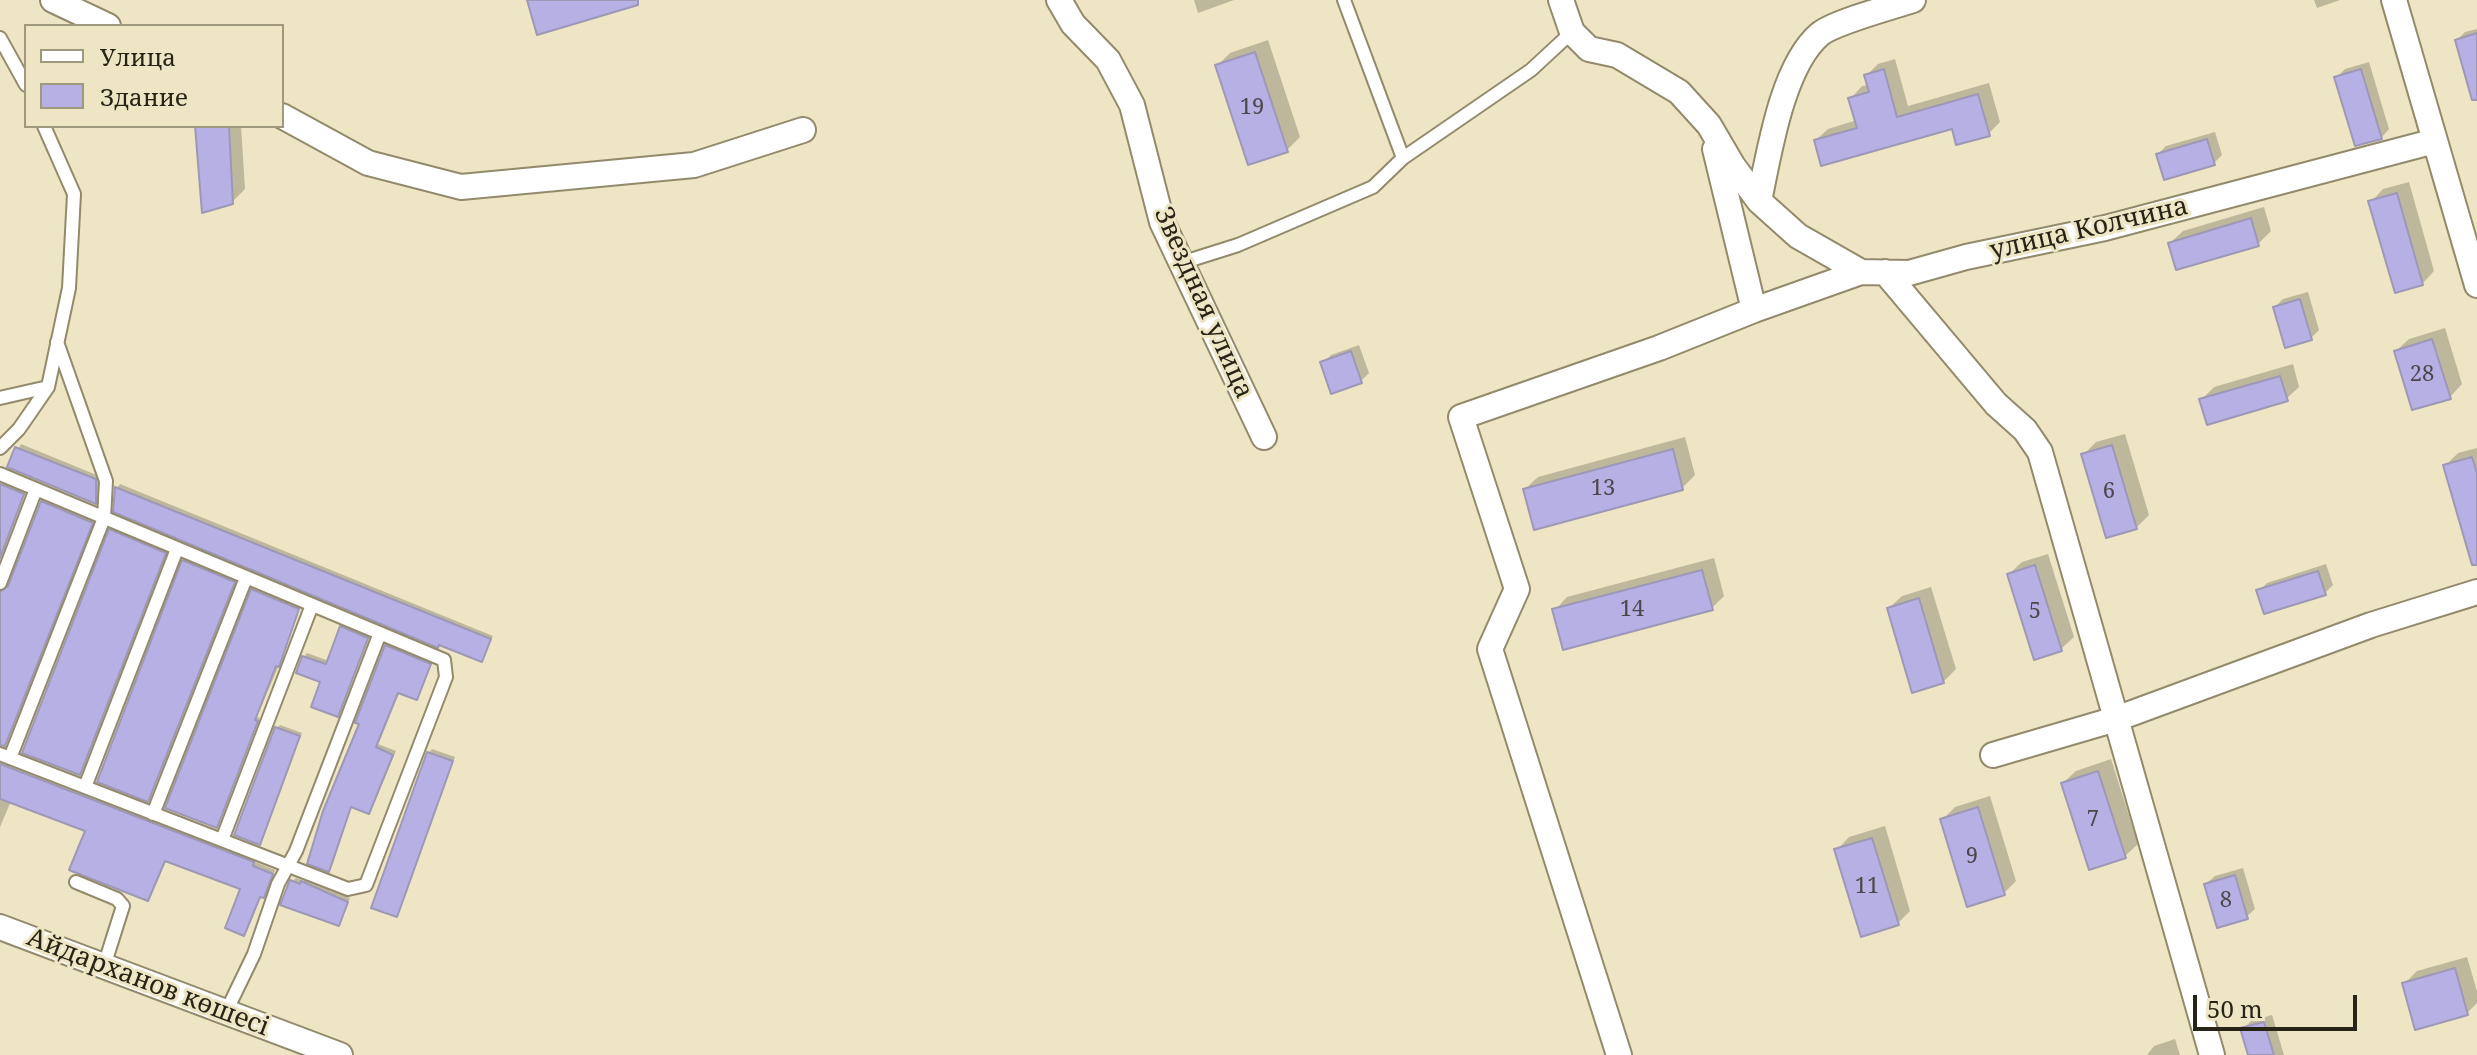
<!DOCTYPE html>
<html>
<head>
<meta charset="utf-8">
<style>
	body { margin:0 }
	#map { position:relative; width:2477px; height:1055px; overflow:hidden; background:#ede5c4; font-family:"Noto Serif",serif }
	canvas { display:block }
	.legend { position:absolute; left:24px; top:24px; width:260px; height:104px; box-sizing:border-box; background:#ede5c4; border:2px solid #9e987f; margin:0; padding:10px 14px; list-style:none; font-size:24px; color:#272417 }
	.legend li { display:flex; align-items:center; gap:16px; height:40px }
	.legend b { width:40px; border:2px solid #9e987f }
	.scale { position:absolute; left:2193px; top:995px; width:164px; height:36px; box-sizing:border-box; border:4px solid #272417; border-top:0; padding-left:10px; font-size:24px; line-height:28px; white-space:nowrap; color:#272417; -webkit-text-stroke:6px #ede5c4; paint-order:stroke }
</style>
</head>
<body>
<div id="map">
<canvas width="2477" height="1055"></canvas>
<ul class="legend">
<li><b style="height:10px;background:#fff"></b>Улица</li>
<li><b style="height:22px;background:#b7b0e4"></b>Здание</li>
</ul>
<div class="scale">50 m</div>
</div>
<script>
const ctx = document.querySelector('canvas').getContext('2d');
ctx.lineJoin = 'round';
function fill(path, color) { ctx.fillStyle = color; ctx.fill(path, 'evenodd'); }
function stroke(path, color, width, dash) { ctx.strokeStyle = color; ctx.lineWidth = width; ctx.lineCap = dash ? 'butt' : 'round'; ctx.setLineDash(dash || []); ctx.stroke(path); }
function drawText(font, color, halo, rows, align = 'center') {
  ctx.font = font + ' "Noto Serif",serif'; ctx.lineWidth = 6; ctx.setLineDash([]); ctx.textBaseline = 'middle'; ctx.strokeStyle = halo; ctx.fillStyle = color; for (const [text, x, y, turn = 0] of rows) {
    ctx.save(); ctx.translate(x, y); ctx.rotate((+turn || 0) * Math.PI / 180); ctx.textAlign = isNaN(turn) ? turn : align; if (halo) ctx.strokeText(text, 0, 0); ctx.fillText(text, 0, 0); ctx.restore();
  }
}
const shadow = new Path2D(`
	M 1194,0 L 1234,0 L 1198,13 Z
	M 2314,0 L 2340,0 L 2317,8 Z
	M 2477,29 L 2477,90 L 2457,40 L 2465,32 Z
	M 1268,40 L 1300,137 L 1287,150 L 1217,66 L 1230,53 Z
	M 1895,59 L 1908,106 L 1989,83 L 2000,122 L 1988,134 L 1953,127 L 1816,140 L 1828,129 L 1857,120 L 1851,98 L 1862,86 L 1869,85 L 1867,75 L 1878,64 Z
	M 2369,62 L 2389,129 L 2381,138 L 2337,77 L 2345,69 Z
	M 197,126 L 241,126 L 245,189 L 232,202 Z
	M 2215,132 L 2222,155 L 2214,163 L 2158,154 L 2166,146 Z
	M 2409,182 L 2434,271 L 2422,284 L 2371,202 L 2383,189 Z
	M 2264,207 L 2271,231 L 2258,244 L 2170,243 L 2183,231 Z
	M 2308,292 L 2319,330 L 2311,338 L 2275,307 L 2283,299 Z
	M 2445,328 L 2462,384 L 2450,397 L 2396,351 L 2409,339 Z
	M 1359,345 L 1369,373 L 1361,381 L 1323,363 L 1331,355 Z
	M 2293,364 L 2299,387 L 2286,399 L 2201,400 L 2214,387 Z
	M 2125,434 L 2149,515 L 2136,528 L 2083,455 L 2096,442 Z
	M 1685,437 L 1695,475 L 1682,488 L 1525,489 L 1538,477 Z
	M 21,444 L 99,476 L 98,499 L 95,502 L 10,466 Z
	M 2477,448 L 2477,530 L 2445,466 L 2458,453 Z
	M 5,481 L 27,490 L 0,560 L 0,489 Z
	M 120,484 L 493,636 L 485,656 L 481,660 L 115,510 L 117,488 Z
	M 46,499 L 95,519 L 8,740 L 4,744 L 0,744 L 0,588 L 10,588 Z
	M 114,527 L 168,550 L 79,773 L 111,531 Z
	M 2048,554 L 2074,637 L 2061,649 L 2009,574 L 2022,562 Z
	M 188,558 L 237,578 L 148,799 L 184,561 Z
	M 1714,558 L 1724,596 L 1711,609 L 1555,610 L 1567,597 Z
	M 2326,564 L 2333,585 L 2325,593 L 2259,591 L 2267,583 Z
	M 257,587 L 301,605 L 285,645 L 287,646 L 257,717 L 260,718 L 216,826 L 253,590 Z
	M 1931,587 L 1956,669 L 1943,682 L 1889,608 L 1902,596 Z
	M 345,624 L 371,634 L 338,715 L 322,681 L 304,657 L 307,653 L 329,661 Z
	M 390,643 L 433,661 L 417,698 L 399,691 L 378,744 L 396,751 L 372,808 L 369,812 L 352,805 L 332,866 L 328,870 L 361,723 L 387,646 Z
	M 280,725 L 302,733 L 263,839 L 260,843 L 276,729 Z
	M 432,749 L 455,757 L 400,911 L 397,915 L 429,753 Z
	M 0,758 L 256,859 L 255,862 L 275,870 L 267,892 L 261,895 L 247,930 L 244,933 L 243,888 L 166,859 L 148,899 L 88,830 L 11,801 L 0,827 Z
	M 2111,759 L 2138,844 L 2125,856 L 2063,783 L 2076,771 Z
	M 1990,796 L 2016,881 L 2004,893 L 1942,820 L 1955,807 Z
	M 1885,826 L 1910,911 L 1898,923 L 1837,850 L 1849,837 Z
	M 2243,868 L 2255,909 L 2246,917 L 2206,884 L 2215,876 Z
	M 296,878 L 304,881 L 307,878 L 350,898 L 338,924 L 292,881 Z
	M 2467,957 L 2477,991 L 2477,1003 L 2467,1013 L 2404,984 L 2417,971 Z
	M 2272,1015 L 2284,1055 L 2250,1055 L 2243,1029 L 2251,1021 Z
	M 2175,1039 L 2180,1055 L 2147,1055 L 2154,1046 Z`);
const building = new Path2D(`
	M 527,0 L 638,0 L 638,5 L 537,35 Z
	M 2477,33 L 2477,100 L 2472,100 L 2455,40 Z
	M 1255,52 L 1288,152 L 1248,165 L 1215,65 Z
	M 1884,69 L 1897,117 L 1978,94 L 1990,136 L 1956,145 L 1952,129 L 1821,166 L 1814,140 L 1857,128 L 1848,98 L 1869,92 L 1864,75 Z
	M 2361,69 L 2382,139 L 2355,146 L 2334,77 Z
	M 195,126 L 229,126 L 233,204 L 202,213 Z
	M 2207,139 L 2215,165 L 2164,180 L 2156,154 Z
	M 2397,193 L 2423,285 L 2395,293 L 2368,201 Z
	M 2251,218 L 2259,246 L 2176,270 L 2168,243 Z
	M 2300,299 L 2312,340 L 2285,348 L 2273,307 Z
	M 2432,339 L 2451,399 L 2412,410 L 2394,351 Z
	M 1351,351 L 1362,383 L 1331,394 L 1320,362 Z
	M 2280,376 L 2288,401 L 2207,425 L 2199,399 Z
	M 2112,445 L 2137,529 L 2106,538 L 2081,454 Z
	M 15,447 L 96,479 L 96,504 L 7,467 Z
	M 1673,449 L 1683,490 L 1534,530 L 1523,489 Z
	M 2472,457 L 2477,473 L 2477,565 L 2472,565 L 2443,465 Z
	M 0,484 L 24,494 L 0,558 Z
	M 115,487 L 491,639 L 482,662 L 439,645 L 438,648 L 113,512 Z
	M 41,501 L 93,523 L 5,746 L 0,745 L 0,592 L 8,586 Z
	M 109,529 L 166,553 L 80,775 L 22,753 Z
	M 182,560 L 235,582 L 148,802 L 97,782 Z
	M 2035,565 L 2062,651 L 2034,660 L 2007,574 Z
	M 1702,570 L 1713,610 L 1563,650 L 1552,609 Z
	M 2318,571 L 2326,595 L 2264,614 L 2256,590 Z
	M 251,589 L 299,609 L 279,667 L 276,666 L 255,720 L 258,721 L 217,828 L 165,808 Z
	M 1919,598 L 1944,683 L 1912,693 L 1887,608 Z
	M 340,626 L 368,638 L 338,717 L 311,707 L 320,682 L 296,673 L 302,656 L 326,664 Z
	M 385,645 L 431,664 L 417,700 L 398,693 L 376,747 L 393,755 L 369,814 L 351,807 L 329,872 L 307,864 L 323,811 L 359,724 L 355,723 Z
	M 275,727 L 300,736 L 260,845 L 234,835 Z
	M 427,752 L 453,761 L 397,917 L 371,908 Z
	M 0,764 L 254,862 L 253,866 L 273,874 L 264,898 L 260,897 L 244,936 L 225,928 L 240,889 L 165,861 L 148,901 L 69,870 L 85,831 L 0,799 Z
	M 2098,771 L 2126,858 L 2089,870 L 2061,783 Z
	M 1978,807 L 2005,895 L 1967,907 L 1940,819 Z
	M 1872,838 L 1899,925 L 1861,937 L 1834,849 Z
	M 2235,875 L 2248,919 L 2217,928 L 2204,884 Z
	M 290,880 L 300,884 L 301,881 L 348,902 L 339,926 L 280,905 Z
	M 2455,968 L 2468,1015 L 2415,1030 L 2402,983 Z
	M 2264,1022 L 2274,1055 L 2248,1055 L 2240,1028 Z`);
const lane = new Path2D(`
	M 1344,0 L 1403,158
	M 0,38 L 26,85
	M 1181,263 L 1238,245 L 1373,187 L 1403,158 L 1531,70 L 1572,32
	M 0,398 L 48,387 L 69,288 L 74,194 L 44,126
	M 0,448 L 19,429 L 48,387
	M 0,474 L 444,660 L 446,677 L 366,885 L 348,889 L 0,754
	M 0,583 L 36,489
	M 10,758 L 104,518 L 106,481 L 57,342
	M 85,787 L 177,549
	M 153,814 L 246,578
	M 222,840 L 312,605
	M 76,882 L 117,899 L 123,906 L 104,966
	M 226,1012 L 254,954 L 278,884 L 296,851 L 380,633`);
const street = new Path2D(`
	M 53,0 L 108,26
	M 1059,0 L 1073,24 L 1108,60 L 1132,105 L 1162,222 L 1264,437
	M 1561,0 L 1572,32 L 1589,49 L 1617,55 L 1679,92 L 1709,125 L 1733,166 L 1759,201 L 1798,236 L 1861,272 L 1909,273 L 1966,257 L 2105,228 L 2435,141
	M 2394,0 L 2477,285
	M 282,116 L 368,163 L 461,187 L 694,165 L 803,130
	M 1715,149 L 1754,310
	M 1759,201 C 1769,154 1782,66 1820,34 C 1835,22 1892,7 1913,0
	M 1885,272 L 1996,404 L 2025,430 L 2040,452 L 2212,1055
	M 1993,755 L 2116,719 L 2371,625 L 2477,592
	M 0,927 L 340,1055
	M 1619,1055 L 1490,649 L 1517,589 L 1461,417 L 1659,348 L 1754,310 L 1861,272`);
const numberNames = [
	["19",1252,108],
	["28",2422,375],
	["13",1603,489],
	["6",2109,492],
	["14",1632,610],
	["5",2035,612],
	["7",2093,820],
	["9",1972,857],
	["11",1867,887],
	["8",2226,901]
];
const streetNames = [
	["улица Колчина",2089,229,-13],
	["Звездная улица",1203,303,66],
	["Айдарханов көшесі",148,983,21]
];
fill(shadow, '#0003');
fill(building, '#b7b0e4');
stroke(building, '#9c98b6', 2);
stroke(lane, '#928a6b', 16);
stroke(street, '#928a6b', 28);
stroke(lane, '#fff', 12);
stroke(street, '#fff', 24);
drawText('22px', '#4b474a', null, numberNames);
drawText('26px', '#272417', '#ede5c4', streetNames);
</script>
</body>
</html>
